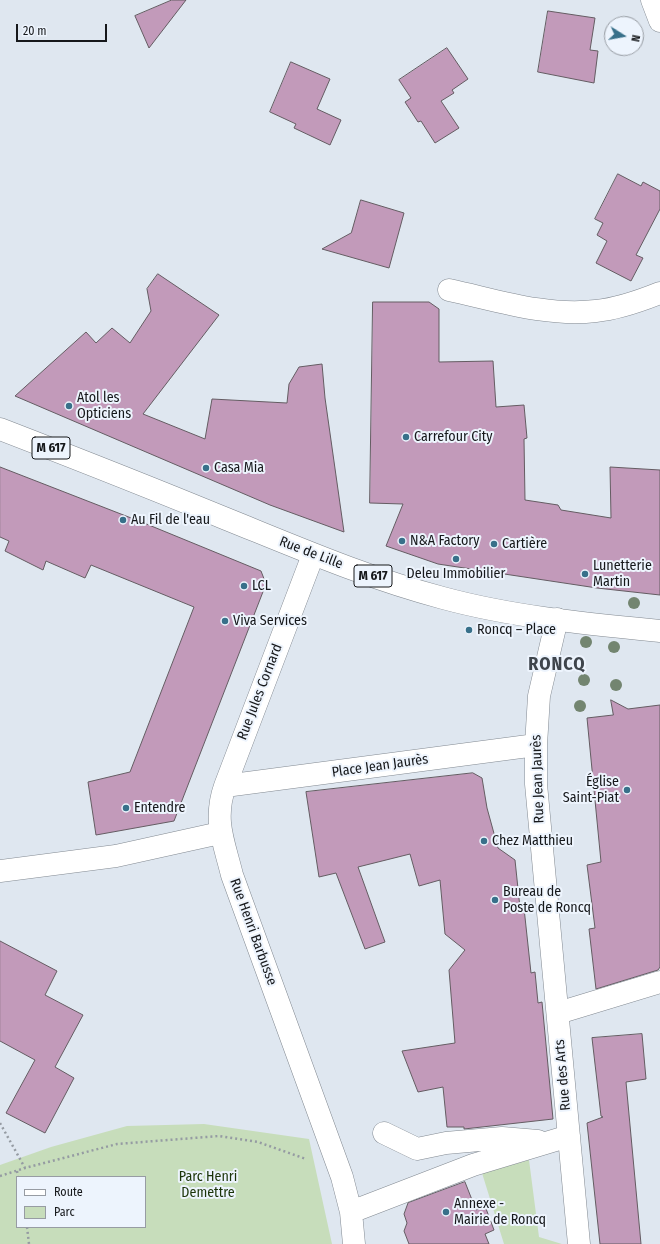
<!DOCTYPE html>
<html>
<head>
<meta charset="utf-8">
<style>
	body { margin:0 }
	#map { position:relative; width:660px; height:1244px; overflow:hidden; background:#dfe7f0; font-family:"Fira Sans Condensed",sans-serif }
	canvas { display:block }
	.legend { position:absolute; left:16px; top:1176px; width:130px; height:52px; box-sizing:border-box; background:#edf4fd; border:1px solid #979ca3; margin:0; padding:5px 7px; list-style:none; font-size:12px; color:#16181b }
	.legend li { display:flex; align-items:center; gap:8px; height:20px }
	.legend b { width:20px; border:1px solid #979ca3 }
	.north { position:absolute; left:604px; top:16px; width:40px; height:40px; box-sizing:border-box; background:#edf4fd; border:1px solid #979ca3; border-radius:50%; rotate:101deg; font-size:11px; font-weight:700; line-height:16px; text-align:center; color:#16181b }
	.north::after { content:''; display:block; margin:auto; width:14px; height:18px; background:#38708a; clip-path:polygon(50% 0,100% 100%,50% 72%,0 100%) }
	.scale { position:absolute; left:16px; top:24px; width:91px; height:18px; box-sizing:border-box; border:2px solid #16181b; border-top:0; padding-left:5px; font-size:12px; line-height:14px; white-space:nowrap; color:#16181b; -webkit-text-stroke:3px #edf4fd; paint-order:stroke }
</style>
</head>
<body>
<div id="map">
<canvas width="660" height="1244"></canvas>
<ul class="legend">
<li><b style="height:5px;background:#fff"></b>Route</li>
<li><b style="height:11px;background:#c7ddbb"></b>Parc</li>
</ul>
<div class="north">N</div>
<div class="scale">20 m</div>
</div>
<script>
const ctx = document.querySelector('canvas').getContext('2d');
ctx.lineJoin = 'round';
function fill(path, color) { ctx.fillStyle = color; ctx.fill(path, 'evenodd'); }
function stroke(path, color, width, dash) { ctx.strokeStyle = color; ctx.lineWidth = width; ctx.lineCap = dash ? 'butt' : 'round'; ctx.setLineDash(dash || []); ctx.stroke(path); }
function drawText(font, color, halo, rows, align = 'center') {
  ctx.font = font + ' "Fira Sans Condensed",sans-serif'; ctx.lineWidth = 4; ctx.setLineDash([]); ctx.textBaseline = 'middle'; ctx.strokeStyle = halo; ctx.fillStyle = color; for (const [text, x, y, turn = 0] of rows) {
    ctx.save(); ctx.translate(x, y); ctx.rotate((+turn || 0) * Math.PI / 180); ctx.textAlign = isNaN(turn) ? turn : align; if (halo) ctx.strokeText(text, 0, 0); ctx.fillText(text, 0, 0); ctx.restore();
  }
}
const green = new Path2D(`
	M 204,1124 L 309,1139 L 332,1244 L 0,1244 L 0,1165 L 51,1147 L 127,1126 ZM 17,1177 L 145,1177 L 145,1227 L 17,1227 Z
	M 529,1160 L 539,1237 L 562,1244 L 504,1244 L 482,1173 Z`);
const building = new Path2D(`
	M 172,0 L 186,0 L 149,48 L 135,16 Z
	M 548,11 L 595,18 L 590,50 L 598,51 L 594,83 L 538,72 Z
	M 447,48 L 468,79 L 452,90 L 454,93 L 441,101 L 459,128 L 435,143 L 421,121 L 418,122 L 405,102 L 411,98 L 399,80 Z
	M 291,62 L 330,79 L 317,109 L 341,120 L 330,145 L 294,128 L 296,124 L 270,112 Z
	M 618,174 L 641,186 L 643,182 L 660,191 L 660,209 L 636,255 L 643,258 L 631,281 L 596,263 L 607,241 L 597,235 L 603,223 L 595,219 Z
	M 361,200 L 404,213 L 389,268 L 322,249 L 351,233 Z
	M 158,274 L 219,315 L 143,414 L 205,439 L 212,399 L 287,403 L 289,384 L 299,367 L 322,364 L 325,398 L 344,532 L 270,505 L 15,396 L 86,332 L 96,343 L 112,328 L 130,343 L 151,311 L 147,289 Z
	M 373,302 L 429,302 L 439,309 L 439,362 L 493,361 L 496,407 L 524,405 L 527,438 L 524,439 L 525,500 L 558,505 L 561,510 L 611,518 L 610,467 L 660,470 L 660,595 L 597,588 L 438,564 L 386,546 L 403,504 L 370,503 Z
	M 0,467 L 144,523 L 261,571 L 266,584 L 174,821 L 96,835 L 88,782 L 130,772 L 194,607 L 91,565 L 85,578 L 46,561 L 43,570 L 5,551 L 9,541 L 0,537 Z
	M 611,700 L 628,709 L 660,705 L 660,967 L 658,970 L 596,989 L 589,929 L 595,928 L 587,865 L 601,862 L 587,718 L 613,715 Z
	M 473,773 L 482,778 L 487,808 L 498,848 L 515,860 L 520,908 L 524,908 L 531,973 L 535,972 L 538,1003 L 542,1002 L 553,1119 L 464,1129 L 464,1127 L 447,1127 L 443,1087 L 418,1092 L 402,1051 L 455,1043 L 449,970 L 465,950 L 445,934 L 440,880 L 419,886 L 410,854 L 358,867 L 385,942 L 365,949 L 336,873 L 319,877 L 306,792 Z
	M 0,941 L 57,971 L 45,995 L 83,1015 L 55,1067 L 74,1078 L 45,1133 L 6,1113 L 35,1060 L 0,1041 Z
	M 642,1034 L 646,1079 L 626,1082 L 641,1244 L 600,1244 L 587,1123 L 603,1117 L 601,1116 L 592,1038 Z
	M 465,1182 L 476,1210 L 485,1206 L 494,1230 L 485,1234 L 489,1244 L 409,1244 L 404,1231 L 407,1223 L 404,1214 L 408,1203 Z`);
const path = new Path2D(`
	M 0,1123 L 25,1168
	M 17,1171 L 18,1177
	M 0,1176 L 25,1168 L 117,1144 L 219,1136 L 258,1142 L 306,1159
	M 27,1227 L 29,1244`);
const street = new Path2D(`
	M 652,0 L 660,21
	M 449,290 C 496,300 546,317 596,311 C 618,309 640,301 660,293
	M 313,555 L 225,786 C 213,820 224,842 232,875 L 342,1177 L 351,1212 L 354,1244
	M 557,619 L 539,696 L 536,745 L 536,784 L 579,1244
	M 225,786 L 536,745
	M 558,1013 L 660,982
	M 384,1133 L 417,1149 L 446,1143 L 502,1138 L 538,1141
	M 351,1212 L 473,1165 L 569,1136`);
const secondary = new Path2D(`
	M 0,871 L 116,856 L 220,833`);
const primary = new Path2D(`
	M 0,429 C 75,458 149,487 224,518 C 296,547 367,578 443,598 C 513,617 588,624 660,631`);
const trees = [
	[634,603],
	[586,642],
	[614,647],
	[584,680],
	[616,685],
	[580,706]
];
const markers = [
	[69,406,4,"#38708a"],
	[406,437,4,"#38708a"],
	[206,468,4,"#38708a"],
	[123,520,4,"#38708a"],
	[402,541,4,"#38708a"],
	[494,544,4,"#38708a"],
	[456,559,4,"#38708a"],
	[585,574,4,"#38708a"],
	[244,586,4,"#38708a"],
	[225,621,4,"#38708a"],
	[469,630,4,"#38708a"],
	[627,790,4,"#38708a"],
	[126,808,4,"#38708a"],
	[484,841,4,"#38708a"],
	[495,900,4,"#38708a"],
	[446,1212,4,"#38708a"]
];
const shields = [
	[51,448,38],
	[373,576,38]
];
const shieldNames = [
	["M 617",51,448],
	["M 617",373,576]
];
const poiNames = [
	["Atol les",77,398],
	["Opticiens",77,414],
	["Carrefour City",414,437],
	["Casa Mia",214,468],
	["Au Fil de l'eau",131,520],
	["N&A Factory",410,541],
	["Cartière",502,544],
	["Lunetterie",593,566],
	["Martin",593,582],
	["Deleu Immobilier",456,574,"center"],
	["LCL",252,586],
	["Viva Services",233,621],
	["Roncq – Place",477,630],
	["Église",619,782,"right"],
	["Saint-Piat",619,798,"right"],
	["Entendre",134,808],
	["Chez Matthieu",492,841],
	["Bureau de",503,892],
	["Poste de Roncq",503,908],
	["Annexe -",454,1204],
	["Mairie de Roncq",454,1220]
];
const streetNames = [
	["Rue de Lille",311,553,21],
	["Rue Jules Cornard",260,692,-69],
	["Place Jean Jaurès",380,766,-8],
	["Rue Jean Jaurès",538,779,-92],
	["Rue Henri Barbusse",253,932,70],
	["Rue des Arts",563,1075,-95]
];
const parkNames = [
	["Parc Henri",208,1177],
	["Demettre",208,1193]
];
const districtNames = [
	["RONCQ",557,665]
];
fill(green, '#c7ddbb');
fill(building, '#c29aba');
stroke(building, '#645c62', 1);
stroke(street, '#828991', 23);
stroke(secondary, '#828991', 23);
stroke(primary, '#828991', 23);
stroke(path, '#959ba2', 2.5, [2, 3]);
stroke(street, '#fff', 22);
stroke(secondary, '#fff', 22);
stroke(primary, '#fff', 22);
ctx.fillStyle = '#738570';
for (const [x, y] of trees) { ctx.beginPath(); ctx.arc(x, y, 6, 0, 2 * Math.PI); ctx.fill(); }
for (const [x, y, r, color] of markers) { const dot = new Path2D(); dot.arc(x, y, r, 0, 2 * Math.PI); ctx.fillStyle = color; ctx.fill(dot); stroke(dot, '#edf4fd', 1.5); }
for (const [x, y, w] of shields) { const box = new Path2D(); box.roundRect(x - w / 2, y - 11, w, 22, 3); ctx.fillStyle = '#edf4fd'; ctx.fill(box); stroke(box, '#16181b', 1); }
drawText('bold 13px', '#16181b', null, shieldNames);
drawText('14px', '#16181b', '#edf4fd', poiNames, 'left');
drawText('14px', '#16181b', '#edf4fd', streetNames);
drawText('14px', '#1b3408', '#edf4fd', parkNames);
ctx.letterSpacing = '1px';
drawText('bold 18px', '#3f454c', '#edf4fd', districtNames);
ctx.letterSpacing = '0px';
</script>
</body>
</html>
